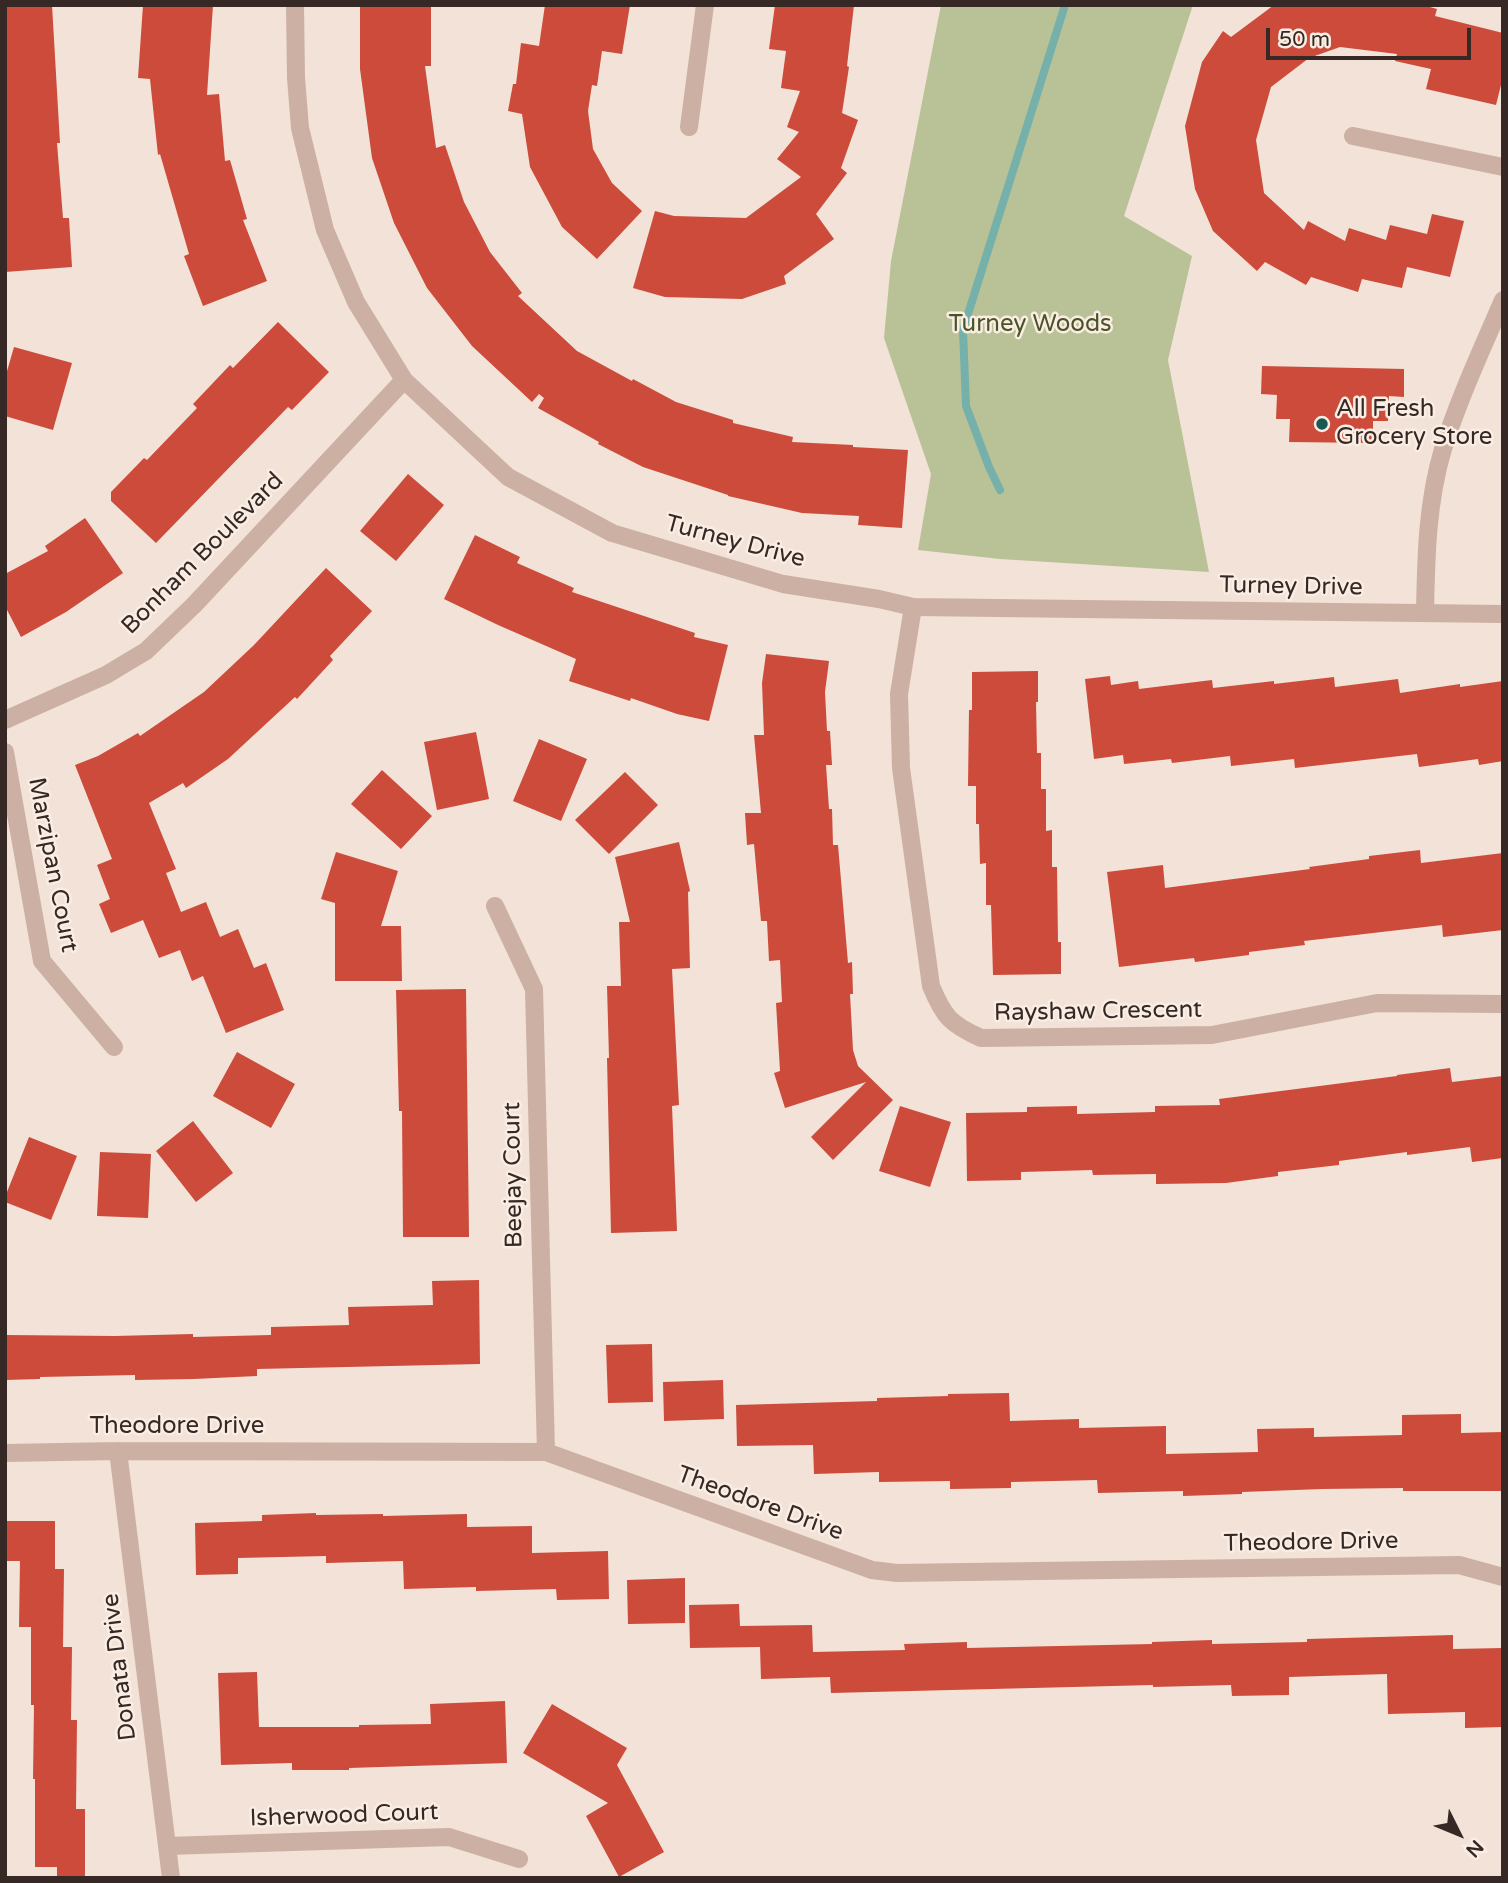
<!DOCTYPE html>
<html>
<head>
<meta charset="utf-8">
<style>
	body { margin:0 }
	#map { position:relative; width:1508px; height:1883px; overflow:hidden; background:#f2e2d7; font-family:"Varela Round",sans-serif }
	canvas { display:block }
	.frame { position:absolute; inset:0; border:7px solid #352825; pointer-events:none }
	.north { position:absolute; left:1424px; top:1799px; width:70px; height:70px; -webkit-text-stroke:5px #faede3; paint-order:stroke; rotate:133deg; font-size:19px; font-weight:700; line-height:28px; text-align:center; color:#352825 }
	.north::after { content:''; display:block; margin:auto; width:24px; height:32px; background:#352825; clip-path:polygon(50% 0,100% 100%,50% 72%,0 100%) }
	.scale { position:absolute; left:1266px; top:28px; width:205px; height:32px; box-sizing:border-box; border:4px solid #352825; border-top:0; padding-left:9px; font-size:21px; line-height:24px; white-space:nowrap; color:#352825; -webkit-text-stroke:5px #faede3; paint-order:stroke }
</style>
</head>
<body>
<div id="map">
<canvas width="1508" height="1883"></canvas>
<div class="frame"></div>
<div class="north">N</div>
<div class="scale">50 m</div>
</div>
<script>
const ctx = document.querySelector('canvas').getContext('2d');
ctx.lineJoin = 'round';
function fill(path, color) { ctx.fillStyle = color; ctx.fill(path, 'evenodd'); }
function stroke(path, color, width, dash) { ctx.strokeStyle = color; ctx.lineWidth = width; ctx.lineCap = dash ? 'butt' : 'round'; ctx.setLineDash(dash || []); ctx.stroke(path); }
function drawText(font, color, halo, rows, align = 'center') {
  ctx.font = font + ' "Varela Round",sans-serif'; ctx.lineWidth = 5; ctx.setLineDash([]); ctx.textBaseline = 'middle'; ctx.strokeStyle = halo; ctx.fillStyle = color; for (const [text, x, y, turn = 0] of rows) {
    ctx.save(); ctx.translate(x, y); ctx.rotate((+turn || 0) * Math.PI / 180); ctx.textAlign = isNaN(turn) ? turn : align; if (halo) ctx.strokeText(text, 0, 0); ctx.fillText(text, 0, 0); ctx.restore();
  }
}
const green = new Path2D(`
	M 941,5 L 1193,5 L 1124,216 L 1192,256 L 1168,360 L 1209,572 L 1000,559 L 918,550 L 931,474 L 884,338 L 891,261 Z`);
const stream = new Path2D(`
	M 1000,490 L 989,467 L 966,406 L 963,330 L 1065,5`);
const building = new Path2D(`
	M 5,5 L 52,5 L 60,143 L 57,143 L 63,218 L 69,218 L 72,267 L 5,272 Z
	M 143,5 L 213,5 L 207,95 L 219,94 L 225,161 L 230,160 L 247,219 L 243,220 L 267,281 L 203,306 L 184,256 L 189,254 L 160,154 L 158,155 L 150,79 L 138,78 Z
	M 360,5 L 431,5 L 431,66 L 425,66 L 436,148 L 445,145 L 464,202 L 490,252 L 522,293 L 518,296 L 577,351 L 632,381 L 633,379 L 676,402 L 733,420 L 733,423 L 793,437 L 792,442 L 853,445 L 853,447 L 908,450 L 902,528 L 858,525 L 859,516 L 802,513 L 728,496 L 728,495 L 643,467 L 598,444 L 599,442 L 538,408 L 544,398 L 539,394 L 532,402 L 472,346 L 427,288 L 394,223 L 372,158 L 360,69 Z
	M 545,5 L 630,5 L 622,54 L 602,51 L 597,86 L 592,85 L 588,111 L 593,149 L 612,183 L 642,211 L 597,259 L 562,227 L 530,167 L 522,114 L 508,111 L 513,84 L 516,84 L 521,43 L 539,46 Z
	M 775,5 L 854,5 L 847,66 L 849,67 L 842,113 L 858,120 L 841,168 L 847,173 L 816,214 L 834,239 L 784,276 L 786,284 L 742,299 L 665,297 L 633,288 L 655,211 L 674,216 L 746,218 L 801,177 L 777,159 L 799,132 L 787,127 L 800,91 L 781,88 L 786,51 L 769,49 Z
	M 1274,5 L 1423,5 L 1437,9 L 1435,16 L 1503,33 L 1503,77 L 1496,105 L 1426,89 L 1431,69 L 1395,61 L 1397,54 L 1340,47 L 1309,58 L 1271,87 L 1256,140 L 1264,193 L 1304,230 L 1308,221 L 1345,241 L 1349,228 L 1386,240 L 1390,225 L 1427,234 L 1432,214 L 1464,221 L 1450,277 L 1407,267 L 1402,288 L 1362,279 L 1358,292 L 1311,277 L 1306,285 L 1265,262 L 1257,271 L 1213,231 L 1195,189 L 1185,126 L 1202,62 L 1223,31 L 1231,37 Z
	M 278,322 L 329,372 L 292,410 L 288,407 L 156,543 L 111,501 L 111,492 L 144,458 L 147,460 L 197,408 L 193,404 L 230,365 L 233,368 Z
	M 14,347 L 72,363 L 53,430 L 5,416 L 5,378 Z
	M 1262,366 L 1404,369 L 1404,397 L 1389,396 L 1388,421 L 1373,421 L 1373,443 L 1289,442 L 1290,419 L 1276,419 L 1277,395 L 1261,394 Z
	M 408,474 L 444,505 L 396,561 L 360,531 Z
	M 85,518 L 123,573 L 66,612 L 21,637 L 5,606 L 5,574 L 48,551 L 45,546 Z
	M 475,535 L 520,557 L 517,563 L 574,588 L 572,592 L 695,633 L 694,637 L 728,645 L 709,721 L 677,714 L 631,698 L 630,701 L 569,681 L 576,659 L 498,625 L 444,599 Z
	M 326,568 L 372,611 L 330,656 L 333,660 L 297,699 L 295,697 L 228,759 L 186,788 L 183,783 L 149,803 L 176,869 L 166,873 L 181,912 L 206,902 L 220,937 L 238,929 L 254,968 L 266,963 L 284,1010 L 226,1033 L 203,976 L 192,981 L 180,950 L 159,958 L 143,920 L 111,933 L 99,904 L 110,899 L 97,865 L 112,859 L 75,765 L 98,756 L 138,733 L 140,736 L 204,692 L 254,645 Z
	M 766,654 L 829,661 L 825,692 L 827,731 L 830,731 L 832,765 L 826,765 L 829,809 L 832,809 L 833,845 L 838,845 L 848,963 L 852,962 L 853,994 L 850,994 L 853,1050 L 858,1066 L 893,1100 L 833,1160 L 811,1137 L 866,1082 L 785,1108 L 774,1073 L 780,1071 L 776,1003 L 782,1002 L 780,960 L 769,961 L 767,921 L 761,921 L 754,844 L 747,845 L 745,813 L 761,813 L 754,735 L 764,735 L 762,683 Z
	M 1038,671 L 1038,702 L 1036,702 L 1037,753 L 1041,753 L 1041,789 L 1046,789 L 1046,831 L 1052,830 L 1052,867 L 1057,867 L 1058,942 L 1061,942 L 1061,974 L 993,975 L 991,905 L 986,905 L 986,863 L 980,864 L 979,824 L 976,824 L 976,786 L 968,786 L 969,710 L 972,710 L 972,672 Z
	M 1110,676 L 1111,685 L 1138,681 L 1139,689 L 1212,680 L 1213,688 L 1274,681 L 1274,684 L 1334,677 L 1335,687 L 1398,679 L 1400,693 L 1460,684 L 1460,687 L 1503,681 L 1503,761 L 1479,765 L 1478,759 L 1419,767 L 1417,754 L 1295,768 L 1294,759 L 1231,766 L 1230,756 L 1172,763 L 1171,759 L 1124,764 L 1123,755 L 1094,759 L 1085,679 Z
	M 476,732 L 489,799 L 437,810 L 424,742 Z
	M 539,739 L 587,759 L 561,821 L 513,801 Z
	M 382,770 L 432,816 L 401,849 L 351,804 Z
	M 625,772 L 658,805 L 609,854 L 575,820 Z
	M 679,842 L 690,891 L 688,892 L 690,968 L 672,969 L 679,1105 L 672,1106 L 677,1231 L 611,1233 L 607,1058 L 609,1058 L 607,986 L 621,986 L 619,922 L 630,922 L 615,857 Z
	M 1420,850 L 1421,863 L 1503,853 L 1503,930 L 1443,937 L 1442,925 L 1304,941 L 1305,945 L 1249,952 L 1249,955 L 1195,962 L 1194,958 L 1119,967 L 1107,872 L 1163,865 L 1165,888 L 1310,869 L 1309,867 L 1369,859 L 1369,856 Z
	M 336,852 L 398,871 L 381,926 L 401,926 L 402,981 L 335,981 L 335,903 L 321,899 Z
	M 466,989 L 469,1237 L 403,1237 L 402,1111 L 399,1111 L 396,990 Z
	M 237,1052 L 295,1084 L 271,1128 L 213,1096 Z
	M 1450,1068 L 1452,1082 L 1503,1076 L 1503,1158 L 1472,1162 L 1470,1147 L 1407,1155 L 1407,1152 L 1339,1161 L 1339,1165 L 1278,1172 L 1278,1176 L 1226,1183 L 1156,1184 L 1156,1174 L 1093,1175 L 1092,1170 L 1021,1172 L 1021,1180 L 967,1181 L 966,1113 L 1027,1112 L 1027,1107 L 1077,1106 L 1077,1114 L 1155,1112 L 1155,1106 L 1220,1105 L 1219,1099 L 1397,1076 L 1397,1075 Z
	M 900,1106 L 951,1122 L 930,1187 L 879,1171 Z
	M 193,1121 L 233,1173 L 196,1202 L 156,1151 Z
	M 29,1137 L 77,1156 L 51,1220 L 5,1202 L 5,1197 Z
	M 100,1152 L 151,1154 L 148,1218 L 97,1216 Z
	M 479,1280 L 480,1364 L 257,1369 L 257,1376 L 194,1379 L 135,1380 L 135,1375 L 40,1377 L 40,1379 L 5,1380 L 5,1335 L 115,1336 L 193,1334 L 193,1337 L 271,1335 L 271,1327 L 349,1325 L 348,1307 L 433,1305 L 432,1281 Z
	M 652,1344 L 653,1402 L 608,1403 L 606,1345 Z
	M 723,1380 L 724,1419 L 664,1421 L 663,1382 Z
	M 1009,1393 L 1010,1421 L 1079,1419 L 1079,1428 L 1166,1426 L 1166,1454 L 1258,1452 L 1257,1429 L 1314,1428 L 1314,1437 L 1402,1435 L 1402,1415 L 1461,1414 L 1461,1433 L 1503,1432 L 1503,1491 L 1403,1491 L 1403,1488 L 1322,1489 L 1242,1492 L 1242,1494 L 1183,1496 L 1183,1491 L 1098,1493 L 1097,1480 L 1011,1482 L 1011,1488 L 950,1489 L 950,1481 L 879,1482 L 879,1472 L 814,1474 L 813,1445 L 737,1446 L 736,1405 L 877,1401 L 877,1398 L 948,1396 L 948,1394 Z
	M 316,1513 L 316,1515 L 383,1514 L 383,1516 L 467,1514 L 467,1527 L 532,1526 L 532,1553 L 608,1551 L 609,1599 L 557,1600 L 556,1589 L 476,1591 L 476,1587 L 404,1589 L 403,1561 L 326,1563 L 326,1556 L 238,1558 L 238,1574 L 196,1575 L 195,1523 L 262,1521 L 262,1515 Z
	M 5,1521 L 55,1521 L 55,1569 L 64,1569 L 63,1647 L 72,1647 L 71,1720 L 77,1720 L 76,1809 L 85,1809 L 85,1878 L 57,1878 L 57,1867 L 35,1867 L 35,1779 L 33,1779 L 34,1705 L 31,1705 L 31,1627 L 19,1627 L 20,1561 L 5,1561 Z
	M 685,1578 L 685,1623 L 628,1624 L 627,1580 Z
	M 739,1604 L 740,1626 L 812,1625 L 813,1652 L 905,1650 L 904,1644 L 967,1642 L 967,1648 L 1152,1644 L 1152,1642 L 1212,1640 L 1212,1644 L 1307,1642 L 1307,1639 L 1453,1635 L 1453,1649 L 1503,1648 L 1503,1727 L 1465,1728 L 1465,1712 L 1388,1714 L 1387,1674 L 1289,1677 L 1289,1695 L 1232,1696 L 1231,1685 L 1153,1687 L 1153,1685 L 831,1693 L 830,1677 L 761,1679 L 760,1647 L 690,1648 L 689,1605 Z
	M 257,1672 L 259,1727 L 359,1727 L 359,1725 L 431,1724 L 430,1704 L 505,1701 L 507,1763 L 349,1768 L 349,1770 L 292,1770 L 292,1763 L 221,1765 L 218,1673 Z
	M 552,1704 L 627,1748 L 617,1765 L 664,1852 L 619,1877 L 586,1816 L 608,1803 L 523,1753 Z`);
const minor = new Path2D(`
	M 689,127 L 705,5
	M 1353,136 L 1503,167
	M 913,607 L 899,694 L 901,768 L 931,986 C 944,1017 950,1024 981,1038 L 1212,1035 L 1377,1003 L 1503,1004
	M 1425,613 C 1426,558 1427,502 1443,449 C 1459,398 1482,349 1503,300
	M 5,720 L 106,675 L 146,651 L 194,605 L 404,380
	M 5,752 L 42,961 L 114,1047
	M 495,906 L 534,989 L 546,1452
	M 118,1451 L 171,1878
	M 5,1453 L 118,1451 L 546,1452 L 872,1570 L 897,1573 L 1459,1565 L 1503,1577
	M 167,1846 L 449,1837 L 519,1859`);
const tertiary = new Path2D(`
	M 295,5 L 296,78 L 300,128 L 325,230 L 356,302 L 404,380 L 508,477 L 612,533 L 783,584 L 879,599 L 913,607 L 1503,614`);
const markers = [
	[1322,424,7,"#195854"]
];
const parkNames = [
	["Turney Woods",1030,325]
];
const poiNames = [
	["All Fresh",1336,410],
	["Grocery Store",1336,438]
];
const streetNames = [
	["Turney Drive",735,542,15],
	["Bonham Boulevard",203,554,-45],
	["Turney Drive",1291,587,1],
	["Marzipan Court",52,865,79],
	["Rayshaw Crescent",1098,1012,-1],
	["Beejay Court",514,1175,-91],
	["Theodore Drive",177,1427],
	["Theodore Drive",760,1504,20],
	["Theodore Drive",1311,1543,-1],
	["Donata Drive",120,1667,-97],
	["Isherwood Court",344,1816,-2]
];
fill(green, '#b9c297');
stroke(stream, '#75b0ab', 8);
fill(building, '#cc4b3b');
stroke(minor, '#cbb0a3', 18);
stroke(tertiary, '#cbb0a3', 18);
for (const [x, y, r, color] of markers) { const dot = new Path2D(); dot.arc(x, y, r, 0, 2 * Math.PI); ctx.fillStyle = color; ctx.fill(dot); stroke(dot, '#faede3', 2.5); }
drawText('24px', '#4a5428', '#faede3', parkNames);
drawText('24px', '#352825', '#faede3', poiNames, 'left');
drawText('24px', '#352825', '#faede3', streetNames);
</script>
</body>
</html>
